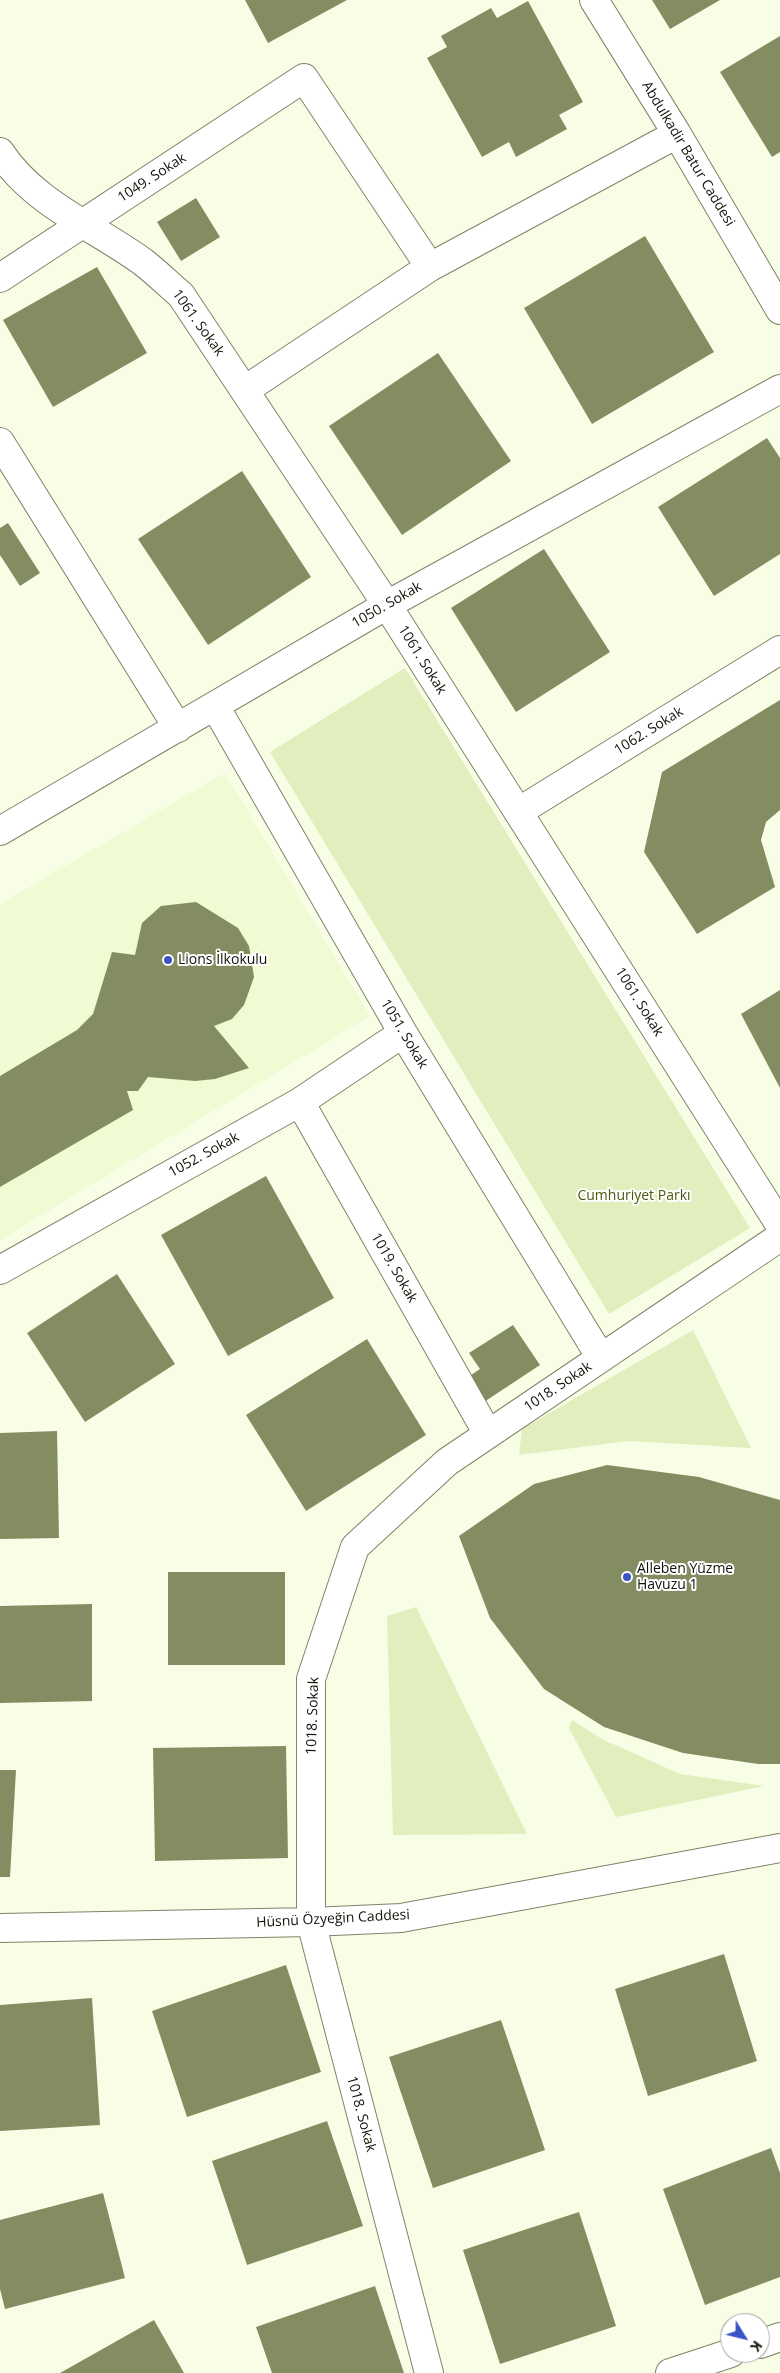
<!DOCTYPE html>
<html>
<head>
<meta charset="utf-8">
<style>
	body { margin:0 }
	#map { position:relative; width:780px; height:2373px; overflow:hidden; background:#f8fee6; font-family:"Open Sans",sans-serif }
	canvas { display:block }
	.north { position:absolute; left:720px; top:2313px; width:50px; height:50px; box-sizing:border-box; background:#fff; border:1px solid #a0a19d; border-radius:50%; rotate:126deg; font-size:14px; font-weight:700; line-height:20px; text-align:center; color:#111409 }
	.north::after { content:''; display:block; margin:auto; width:18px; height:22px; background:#3a54c6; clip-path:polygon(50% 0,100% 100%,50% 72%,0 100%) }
</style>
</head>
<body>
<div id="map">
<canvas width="780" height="2373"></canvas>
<div class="north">K</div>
</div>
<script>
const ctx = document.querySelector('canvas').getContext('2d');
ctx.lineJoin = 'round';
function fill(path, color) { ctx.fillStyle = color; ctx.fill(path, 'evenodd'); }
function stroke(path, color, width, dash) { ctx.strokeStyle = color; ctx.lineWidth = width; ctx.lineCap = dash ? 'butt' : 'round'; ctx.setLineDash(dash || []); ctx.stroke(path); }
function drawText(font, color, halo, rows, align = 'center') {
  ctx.font = font + ' "Open Sans",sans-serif'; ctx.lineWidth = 4; ctx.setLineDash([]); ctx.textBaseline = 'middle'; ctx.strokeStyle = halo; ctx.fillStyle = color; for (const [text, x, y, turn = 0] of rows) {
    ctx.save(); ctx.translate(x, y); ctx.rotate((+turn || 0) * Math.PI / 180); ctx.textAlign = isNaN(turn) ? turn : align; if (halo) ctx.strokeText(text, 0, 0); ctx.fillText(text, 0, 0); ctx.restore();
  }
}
const built = new Path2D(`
	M 225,773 L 370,1016 L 0,1240 L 0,904 Z`);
const green = new Path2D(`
	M 405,668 L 750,1228 L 609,1314 L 270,752 Z
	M 693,1330 L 751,1448 L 628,1441 L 519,1455 L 522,1429 Z
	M 416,1607 L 527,1834 L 393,1835 L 387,1616 Z
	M 572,1720 L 604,1740 L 680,1774 L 764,1786 L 616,1817 L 569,1728 Z`);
const building = new Path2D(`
	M 245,0 L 347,0 L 268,43 Z
	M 652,0 L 720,0 L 670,29 Z
	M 528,1 L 583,102 L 559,115 L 567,129 L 516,157 L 509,142 L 482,157 L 427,58 L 447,47 L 441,36 L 491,8 L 497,18 Z
	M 780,36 L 780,152 L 772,157 L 720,72 Z
	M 196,198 L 220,237 L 181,261 L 157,222 Z
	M 645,236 L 714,352 L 592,424 L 524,308 Z
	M 97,267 L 147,353 L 53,407 L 3,320 Z
	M 438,353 L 511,461 L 402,535 L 329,426 Z
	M 767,438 L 780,458 L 780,554 L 714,596 L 658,507 Z
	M 242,471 L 311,577 L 208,645 L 138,539 Z
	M 8,523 L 40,573 L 20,586 L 0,555 L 0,528 Z
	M 544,549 L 610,652 L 516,712 L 451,608 Z
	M 780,700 L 780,810 L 766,822 L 761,840 L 775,887 L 697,934 L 644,852 L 662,772 Z
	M 196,902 L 238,928 L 249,946 L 254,977 L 244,1005 L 232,1019 L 214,1026 L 249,1068 L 215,1079 L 195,1081 L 148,1077 L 138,1091 L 127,1091 L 133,1110 L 0,1187 L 0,1076 L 77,1030 L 93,1014 L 112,952 L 135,955 L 142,923 L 161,906 Z
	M 780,990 L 780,1088 L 741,1014 Z
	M 266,1176 L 334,1298 L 228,1356 L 161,1235 Z
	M 117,1274 L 175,1364 L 85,1422 L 27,1333 Z
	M 513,1325 L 540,1365 L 484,1402 L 468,1377 L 480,1369 L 469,1353 Z
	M 367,1339 L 426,1435 L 306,1511 L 246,1415 Z
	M 57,1431 L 59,1538 L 0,1539 L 0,1433 Z
	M 607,1465 L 699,1477 L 780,1500 L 780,1764 L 758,1764 L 683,1753 L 604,1727 L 544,1689 L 490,1618 L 459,1536 L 534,1484 Z
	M 168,1572 L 285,1572 L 285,1665 L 168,1665 Z
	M 92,1604 L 92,1701 L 0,1703 L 0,1606 Z
	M 286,1746 L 288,1858 L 155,1861 L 153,1748 Z
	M 0,1770 L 16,1770 L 10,1877 L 0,1877 Z
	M 724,1954 L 757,2061 L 648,2096 L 615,1989 Z
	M 286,1965 L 321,2072 L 187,2117 L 152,2011 Z
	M 92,1998 L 100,2125 L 0,2131 L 0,2005 Z
	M 501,2020 L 545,2150 L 433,2188 L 389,2057 Z
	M 327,2121 L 363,2226 L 247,2265 L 212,2161 Z
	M 771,2148 L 780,2173 L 780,2277 L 705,2305 L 663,2189 Z
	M 103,2193 L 125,2278 L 5,2309 L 0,2289 L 0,2220 Z
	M 579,2212 L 616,2326 L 500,2364 L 463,2250 Z
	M 375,2286 L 404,2373 L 272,2373 L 256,2327 Z
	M 154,2320 L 184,2373 L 60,2373 Z`);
const street = new Path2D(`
	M 594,0 L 677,134 L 780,310
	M 0,152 C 33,203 95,227 143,262 C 156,272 168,284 181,295 L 387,605 L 780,1225
	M 0,278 L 304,78 L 430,267
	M 245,390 L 430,267 L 677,134
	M 0,442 L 178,728
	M 215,706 L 403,1033 L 601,1358
	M 518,812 L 780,650
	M 0,831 L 387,605 L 780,389
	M 300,1102 L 488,1434
	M 0,1270 L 300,1102 L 403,1033
	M 0,1928 L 311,1922 L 401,1918 L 780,1848
	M 760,2344 L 780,2337
	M 429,2373 L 311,1922 L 311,1679 L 355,1547 L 447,1462 L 780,1237
	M 670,2373 L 731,2353`);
const markers = [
	[168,960,5,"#3a54c6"],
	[627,1577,5,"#3a54c6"]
];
const streetNames = [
	["Abdulkadir Batur Caddesi",688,154,59],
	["1049. Sokak",152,178,-33],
	["1061. Sokak",198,323,54],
	["1050. Sokak",387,605,-30],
	["1061. Sokak",422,660,58],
	["1062. Sokak",649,731,-32],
	["1061. Sokak",639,1002,58],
	["1051. Sokak",404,1034,59],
	["1052. Sokak",204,1155,-29],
	["1019. Sokak",394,1268,60],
	["1018. Sokak",558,1387,-34],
	["1018. Sokak",313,1716,-88],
	["Hüsnü Özyeğin Caddesi",333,1919,-3],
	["1018. Sokak",361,2114,75]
];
const poiNames = [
	["Lions İlkokulu",178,960],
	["Alleben Yüzme",637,1569],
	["Havuzu 1",637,1585]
];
const parkNames = [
	["Cumhuriyet Parkı",634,1196]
];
fill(built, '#f0fad3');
fill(green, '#e2eebd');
fill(building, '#838d61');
stroke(street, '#7d8468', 30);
stroke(street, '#fff', 28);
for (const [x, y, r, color] of markers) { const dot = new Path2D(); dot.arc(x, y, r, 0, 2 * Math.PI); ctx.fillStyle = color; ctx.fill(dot); stroke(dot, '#fff', 2); }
drawText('14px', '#111409', '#fff', streetNames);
drawText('14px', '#111409', '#fff', poiNames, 'left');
drawText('14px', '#4d5910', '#fff', parkNames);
</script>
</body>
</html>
